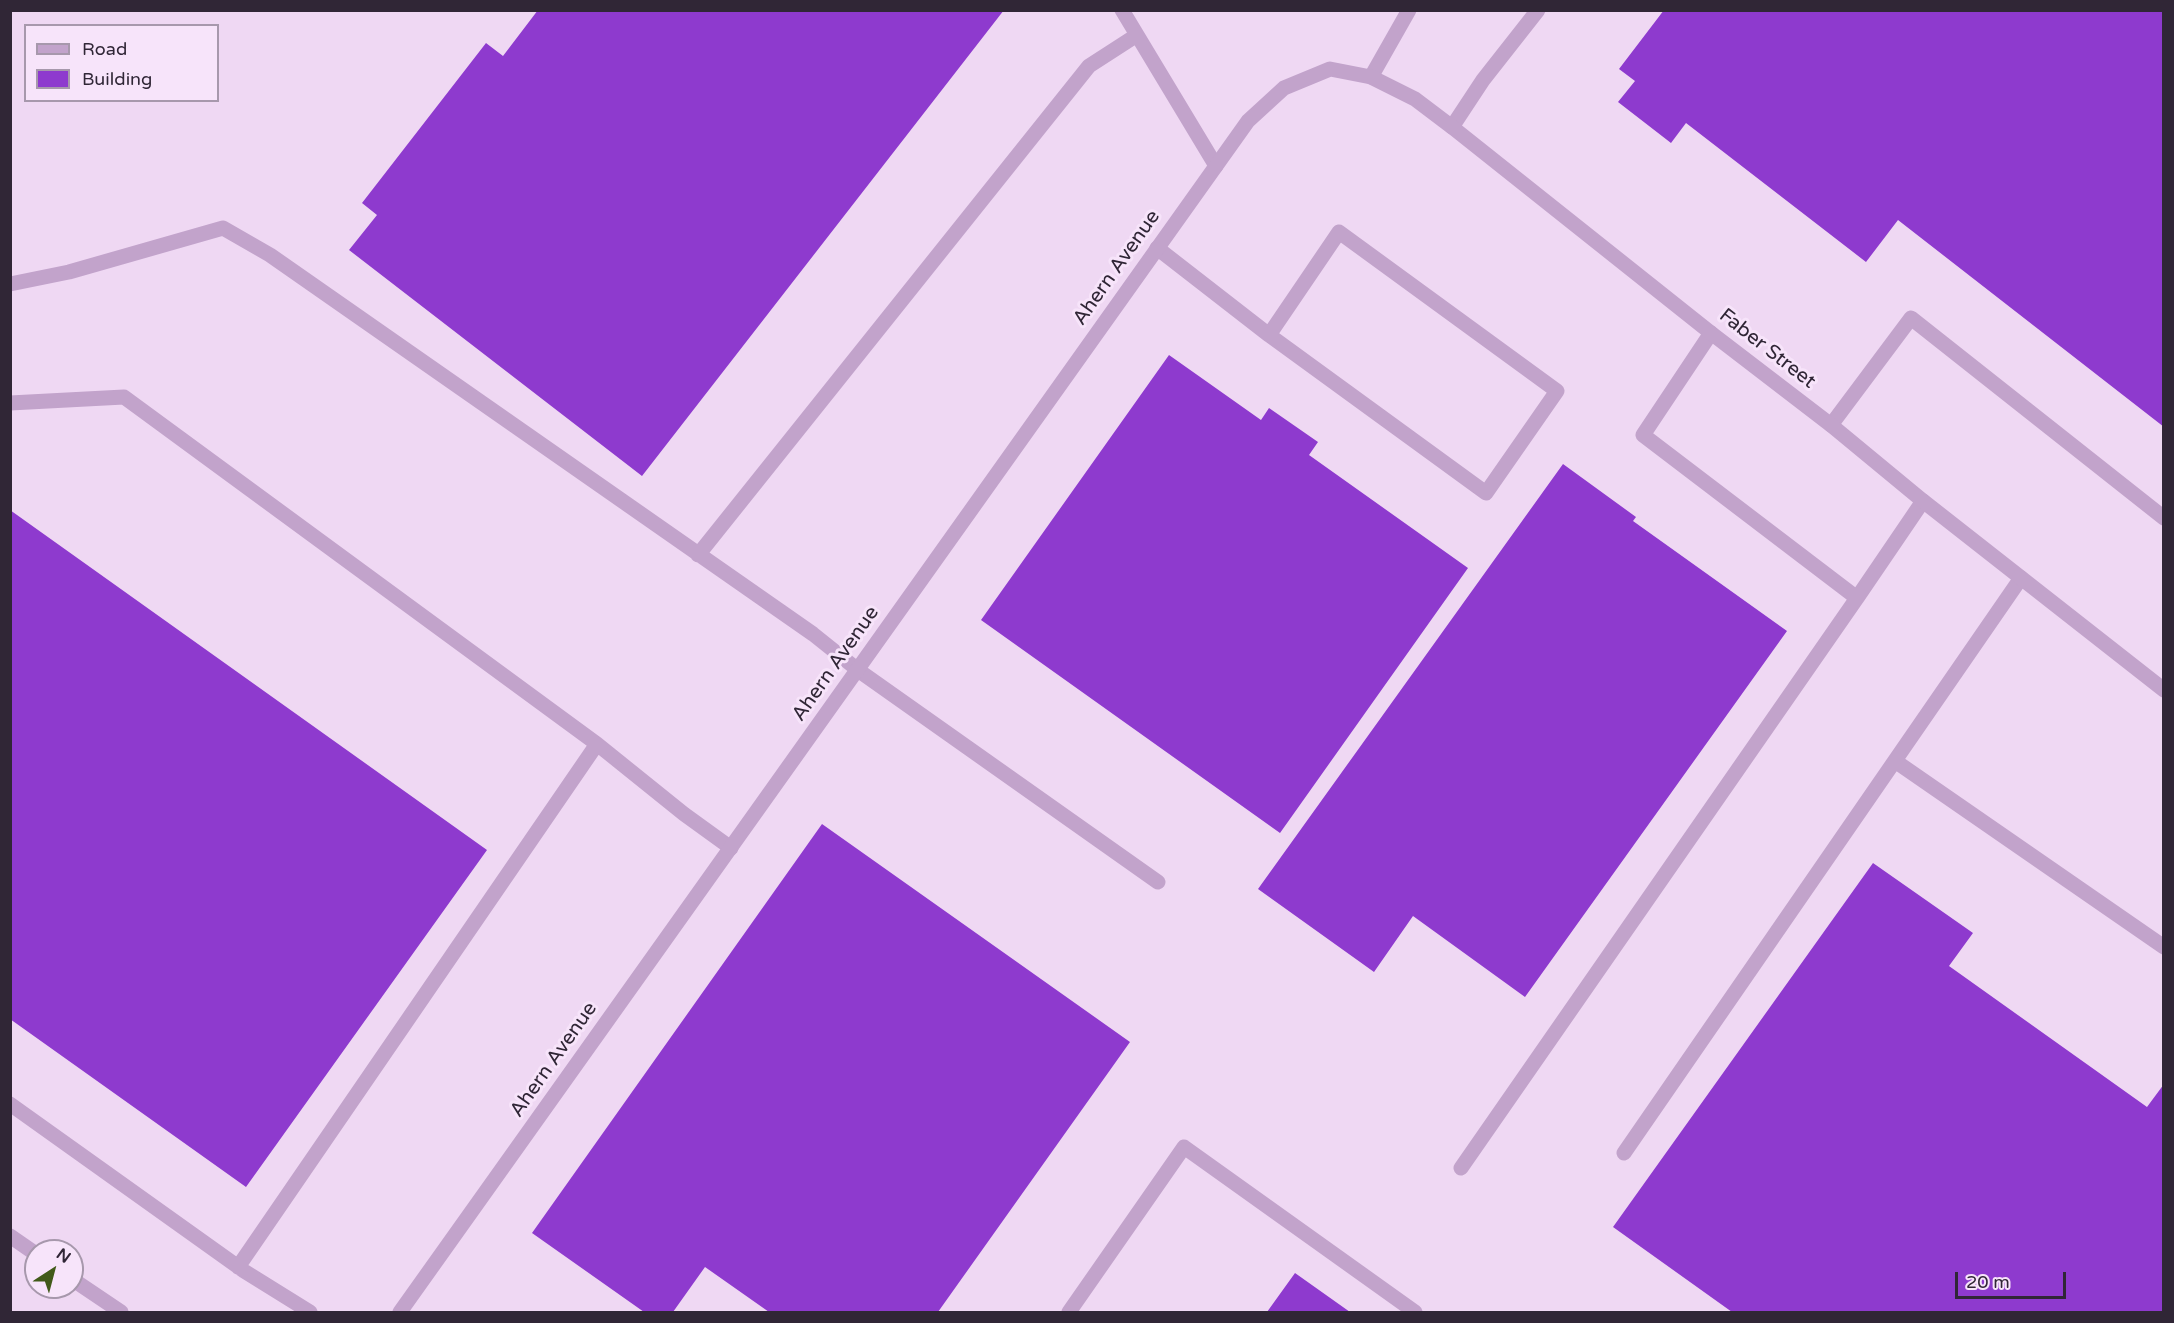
<!DOCTYPE html>
<html>
<head>
<meta charset="utf-8">
<style>
	body { margin:0 }
	#map { position:relative; width:2174px; height:1323px; overflow:hidden; background:#efd8f3; font-family:"Varela Round",sans-serif }
	canvas { display:block }
	.frame { position:absolute; inset:0; border:12px solid #302636; pointer-events:none }
	.legend { position:absolute; left:24px; top:24px; width:195px; height:78px; box-sizing:border-box; background:#f7e4fa; border:2px solid #a798ac; margin:0; padding:8px 10px; list-style:none; font-size:18px; color:#302636 }
	.legend li { display:flex; align-items:center; gap:12px; height:30px }
	.legend b { width:30px; border:2px solid #a798ac }
	.north { position:absolute; left:24px; top:1239px; width:60px; height:60px; box-sizing:border-box; background:#f7e4fa; border:2px solid #a798ac; border-radius:50%; rotate:36deg; font-size:16px; font-weight:700; line-height:24px; text-align:center; color:#302636 }
	.north::after { content:''; display:block; margin:auto; width:21px; height:27px; background:#415a19; clip-path:polygon(50% 0,100% 100%,50% 72%,0 100%) }
	.scale { position:absolute; left:1955px; top:1272px; width:111px; height:27px; box-sizing:border-box; border:3px solid #302636; border-top:0; padding-left:8px; font-size:18px; line-height:21px; white-space:nowrap; color:#302636; -webkit-text-stroke:4px #f7e4fa; paint-order:stroke }
</style>
</head>
<body>
<div id="map">
<canvas width="2174" height="1323"></canvas>
<div class="frame"></div>
<ul class="legend">
<li><b style="height:8px;background:#c2a3cb"></b>Road</li>
<li><b style="height:16px;background:#8e3ace"></b>Building</li>
</ul>
<div class="north">N</div>
<div class="scale">20 m</div>
</div>
<script>
const ctx = document.querySelector('canvas').getContext('2d');
ctx.lineJoin = 'round';
function fill(path, color) { ctx.fillStyle = color; ctx.fill(path, 'evenodd'); }
function stroke(path, color, width, dash) { ctx.strokeStyle = color; ctx.lineWidth = width; ctx.lineCap = dash ? 'butt' : 'round'; ctx.setLineDash(dash || []); ctx.stroke(path); }
function drawText(font, color, halo, rows, align = 'center') {
  ctx.font = font + ' "Varela Round",sans-serif'; ctx.lineWidth = 6; ctx.setLineDash([]); ctx.textBaseline = 'middle'; ctx.strokeStyle = halo; ctx.fillStyle = color; for (const [text, x, y, turn = 0] of rows) {
    ctx.save(); ctx.translate(x, y); ctx.rotate((+turn || 0) * Math.PI / 180); ctx.textAlign = isNaN(turn) ? turn : align; if (halo) ctx.strokeText(text, 0, 0); ctx.fillText(text, 0, 0); ctx.restore();
  }
}
const building = new Path2D(`
	M 538,10 L 1004,10 L 642,476 L 349,250 L 377,215 L 362,203 L 486,43 L 503,56 Z
	M 1664,10 L 2164,10 L 2164,427 L 1898,220 L 1866,262 L 1686,123 L 1671,143 L 1618,102 L 1635,81 L 1619,69 Z
	M 1169,355 L 1261,420 L 1269,408 L 1318,442 L 1309,455 L 1468,568 L 1280,833 L 981,620 Z
	M 1563,464 L 1636,517 L 1633,521 L 1787,631 L 1525,997 L 1413,916 L 1374,972 L 1258,889 Z
	M 10,510 L 487,850 L 246,1187 L 10,1019 Z
	M 822,824 L 1130,1042 L 938,1312 L 769,1312 L 705,1267 L 673,1312 L 644,1312 L 532,1233 Z
	M 1873,863 L 1973,933 L 1949,966 L 2147,1107 L 2164,1084 L 2164,1312 L 1732,1312 L 1613,1227 Z
	M 1295,1273 L 1350,1312 L 1267,1312 Z`);
const lane = new Path2D(`
	M 1122,10 L 1216,166
	M 1371,77 L 1409,10
	M 1452,127 L 1483,80 L 1538,10
	M 1157,248 L 1269,335 L 1486,493 L 1557,391 L 1339,232 L 1269,335
	M 10,284 L 69,272 L 223,228 L 270,255 L 813,634 L 858,670 L 1158,882
	M 1711,333 L 1643,435 L 1857,598 L 1923,501
	M 10,403 L 124,397 L 597,744 L 238,1267
	M 1831,425 L 1911,318 L 2164,518
	M 698,555 L 1089,66 L 1137,35
	M 597,744 L 684,814 L 731,848
	M 1895,761 L 2164,947
	M 10,1104 L 244,1271 L 310,1312
	M 1624,1153 L 2021,578
	M 1461,1168 L 1857,598
	M 10,1236 L 36,1254
	M 72,1279 L 121,1312
	M 1069,1312 L 1184,1147 L 1415,1312`);
const street = new Path2D(`
	M 400,1312 L 1248,121 L 1284,88 L 1330,69 L 1371,77 L 1415,99 L 1452,127 L 1711,333 L 1831,425 L 1923,501 L 2164,690`);
const streetNames = [
	["Ahern Avenue",1117,268,-55],
	["Faber Street",1767,349,38],
	["Ahern Avenue",836,664,-55],
	["Ahern Avenue",554,1060,-55]
];
fill(building, '#8e3ace');
stroke(lane, '#c2a3cb', 15);
stroke(street, '#c2a3cb', 15);
drawText('20px', '#302636', '#f7e4fa', streetNames);
</script>
</body>
</html>
